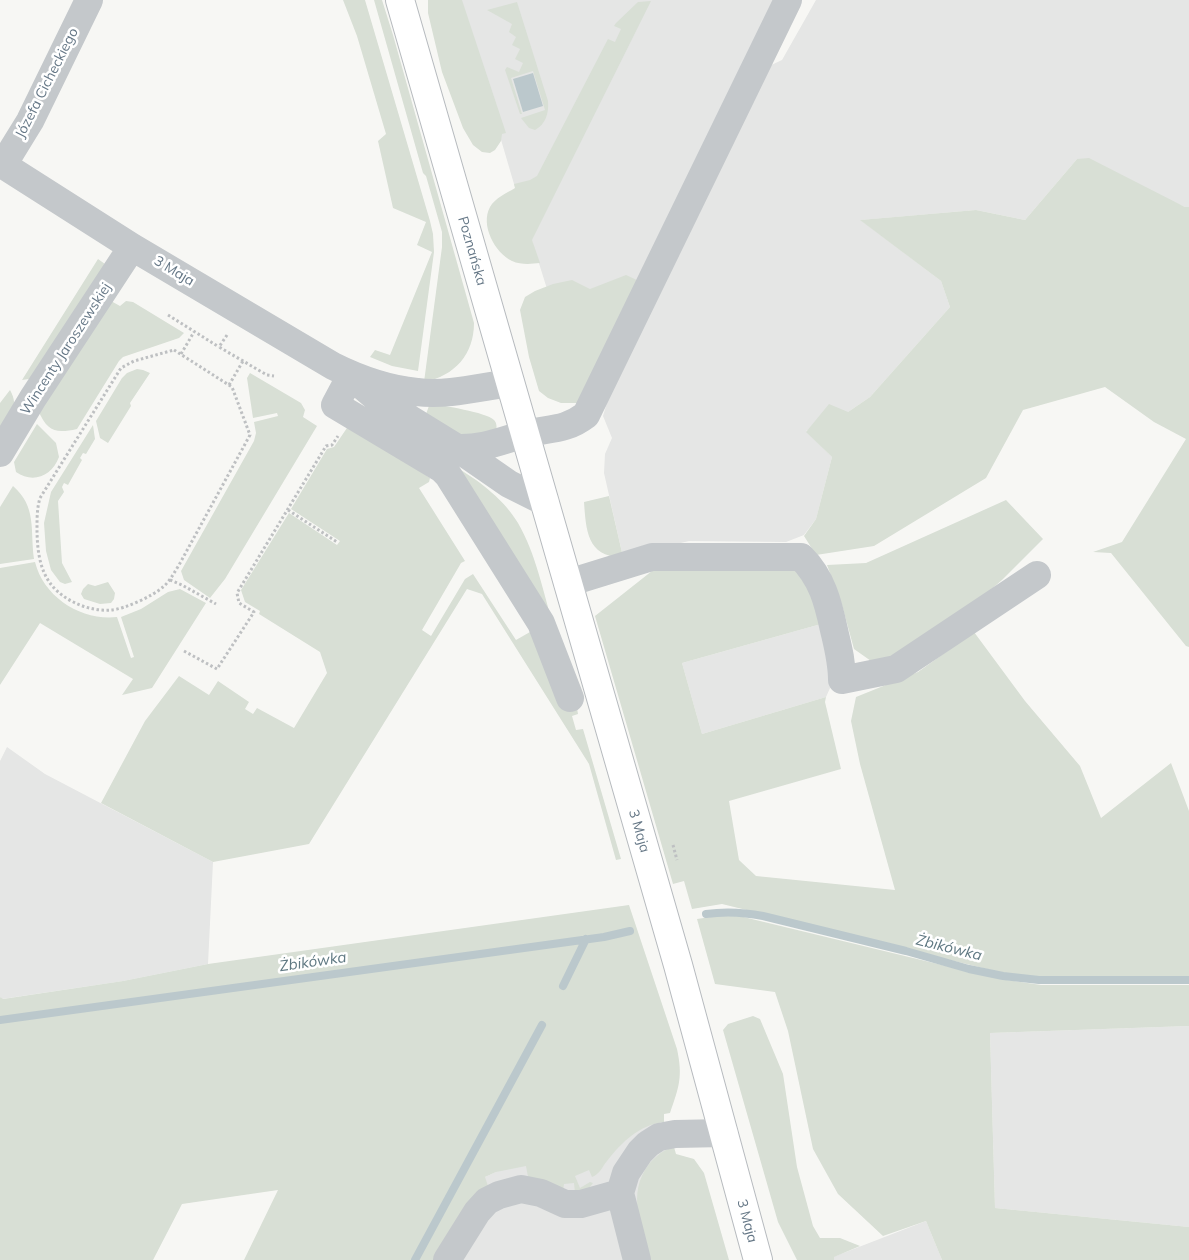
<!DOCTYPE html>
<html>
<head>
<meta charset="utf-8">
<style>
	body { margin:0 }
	canvas { display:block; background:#f7f7f4 }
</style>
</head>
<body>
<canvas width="1189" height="1260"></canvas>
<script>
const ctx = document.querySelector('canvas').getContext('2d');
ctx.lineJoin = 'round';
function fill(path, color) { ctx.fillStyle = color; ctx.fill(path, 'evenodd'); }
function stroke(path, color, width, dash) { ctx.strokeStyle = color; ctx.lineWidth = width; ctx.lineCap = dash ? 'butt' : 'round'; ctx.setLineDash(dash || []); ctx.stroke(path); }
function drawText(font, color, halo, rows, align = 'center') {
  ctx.font = font + ' Mulish,sans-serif'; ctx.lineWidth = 5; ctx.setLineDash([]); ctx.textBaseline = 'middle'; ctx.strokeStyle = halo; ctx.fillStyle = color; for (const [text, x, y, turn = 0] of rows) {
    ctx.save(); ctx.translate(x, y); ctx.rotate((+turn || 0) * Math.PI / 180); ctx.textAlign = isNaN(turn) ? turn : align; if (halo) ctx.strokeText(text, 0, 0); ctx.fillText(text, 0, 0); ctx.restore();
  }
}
const built = new Path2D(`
	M 460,0 L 777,0 L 582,400 L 514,184 Z
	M 816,0 L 1189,0 L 1189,207 L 1185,207 L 1077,159 L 1025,220 L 976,210 L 861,220 L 941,281 L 950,307 L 870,397 L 848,412 L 806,431 L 832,457 L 816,519 L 804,535 L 786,542 L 689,541 L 623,557 L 604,473 L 605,454 L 612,438 L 603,416 L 612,386 L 767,67 L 782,60 Z
	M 821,624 L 835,677 L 826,697 L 702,734 L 682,663 Z
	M 7,747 L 45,774 L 213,862 L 208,964 L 123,981 L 2,999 L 0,997 L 0,761 Z
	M 1189,1026 L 1189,1227 L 995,1208 L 990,1033 Z
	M 653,1099 L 700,1260 L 437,1260 L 485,1177 Z
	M 926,1221 L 942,1260 L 834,1260 L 833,1257 Z`);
const green = new Path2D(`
	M 343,0 L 365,0 L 430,221 L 433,234 L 434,252 L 418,371 L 392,366 L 370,357 L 375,350 L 390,355 L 432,252 L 417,245 L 426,222 L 393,208 L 378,141 L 386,134 L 357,36 Z
	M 374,0 L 382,0 L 393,35 L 474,323 C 474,354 455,376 424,382 L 442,247 L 442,232 L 426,176 L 423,173 Z
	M 428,0 L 462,0 L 506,133 L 502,134 L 501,141 L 495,150 L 490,153 L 482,152 L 473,145 L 463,128 L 442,72 L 428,13 Z
	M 651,1 L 532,240 L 540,263 C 531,264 521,265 512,261 C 495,253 480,225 490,207 C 495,198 507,193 515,188 L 514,184 L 530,180 L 537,176 L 608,39 L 615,42 L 621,29 L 614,26 L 616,23 L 638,2 Z
	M 517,2 L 548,101 C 549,113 546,124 535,130 L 529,128 L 521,118 L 545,110 L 533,71 L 511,78 L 522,114 L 520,114 L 505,70 L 507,67 L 519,72 L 523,63 L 515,59 L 520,49 L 512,45 L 516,37 L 509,32 L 512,24 L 487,10 Z
	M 1089,158 L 1185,207 L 1189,207 L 1189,647 L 1186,646 L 1111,553 L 1093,552 L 1122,542 L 1186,439 L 1154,422 L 1105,387 L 1023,410 L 986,478 L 874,546 L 816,555 L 804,536 L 816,519 L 832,457 L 806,432 L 829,404 L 848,412 L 870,397 L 950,307 L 941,281 L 860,220 L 976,210 L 1025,220 L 1077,159 Z
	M 98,259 L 105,264 L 35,378 L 22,380 Z
	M 626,275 L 639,281 L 577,403 L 561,403 L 548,398 L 539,391 L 529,357 L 520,310 L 525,297 L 535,291 L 553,284 L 572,280 L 590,289 Z
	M 111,301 L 120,306 L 126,301 L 133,302 L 184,333 L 179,338 L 123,357 L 119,361 L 77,429 C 55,434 47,431 38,410 Z
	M 137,369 L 143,370 L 150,373 L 130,403 L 131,406 L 108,443 L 100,438 L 96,421 L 122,378 L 127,373 Z
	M 250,373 L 301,403 L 305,410 L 303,417 L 317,426 L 225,579 L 210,598 L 184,580 L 181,571 L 254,441 L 256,433 L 254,422 L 278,416 L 277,413 L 253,418 L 247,378 Z
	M 10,390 C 20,408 10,416 0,431 L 0,403 Z
	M 430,403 C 443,406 486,412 494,420 C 497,423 497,428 496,432 L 461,437 L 425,417 Z
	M 37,424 L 56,443 L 59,457 C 52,476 33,484 16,472 L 14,462 Z
	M 93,425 L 95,439 L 86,454 L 83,453 L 80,458 L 82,460 L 68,485 L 64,483 L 62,487 L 64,492 L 58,501 L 62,563 L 72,582 L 65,584 L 60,582 L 51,570 L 46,551 L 44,523 L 51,492 Z
	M 349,425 L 430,478 L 429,482 L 419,488 L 465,561 L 461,563 L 422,630 L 431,636 L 465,579 L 473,574 L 516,640 L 530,632 L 576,703 L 578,714 L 572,716 L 576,730 L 583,729 L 621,859 L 616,860 L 589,764 L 482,594 L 467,589 L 309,844 L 213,862 L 101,803 L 145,721 L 179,676 L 209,695 L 218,681 L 249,702 L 245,709 L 253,714 L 257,708 L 294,728 L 327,673 L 320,652 L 259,614 L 260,611 L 245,602 L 241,590 L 289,513 L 337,545 L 340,541 L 291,509 L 327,449 L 334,447 Z
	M 459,469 C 481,482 505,501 518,523 C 536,554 543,591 553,625 Z
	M 13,486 C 37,507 30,529 34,559 L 0,564 L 0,507 Z
	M 609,496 L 623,557 C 587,558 586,530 584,502 Z
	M 1006,500 L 1043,539 L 1002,580 L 956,620 L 889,661 L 871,661 L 854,649 L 842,605 L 827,565 L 866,563 Z
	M 35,562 C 44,598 82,621 117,617 L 131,658 L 134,657 L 121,617 L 141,609 L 168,592 L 180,589 L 206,603 L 152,688 L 122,695 L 133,679 L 40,623 L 0,685 L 0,568 Z
	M 657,567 L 801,568 L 821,624 L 682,663 L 702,734 L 826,697 L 825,702 L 841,769 L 729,801 L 739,860 L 756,876 L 895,890 L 860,764 L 851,721 L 856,697 L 918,672 L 974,632 L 1025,701 L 1080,766 L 1101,818 L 1171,763 L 1189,811 L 1189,977 L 1039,978 L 1003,973 L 722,904 L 692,909 L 684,881 L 673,884 L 595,616 Z
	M 108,582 L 115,593 L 114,599 L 111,603 L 100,604 L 84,599 L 81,594 L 83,589 L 88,584 L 95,586 Z
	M 629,905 L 677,1049 C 683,1077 679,1087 670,1113 L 664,1114 L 664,1122 C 639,1125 622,1142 607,1161 C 602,1167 600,1174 592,1177 L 589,1170 L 575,1176 L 580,1188 L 590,1182 L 593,1183 L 589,1188 L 575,1193 L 574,1183 L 564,1184 L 563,1191 L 528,1177 L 526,1166 L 496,1172 L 485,1177 L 488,1186 L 437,1260 L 244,1260 L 278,1190 L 182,1204 L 153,1260 L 0,1260 L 0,997 L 3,999 L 123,981 L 208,964 Z
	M 731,914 L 1000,979 L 1041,985 L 1189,985 L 1189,1026 L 990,1033 L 995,1208 L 1189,1227 L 1189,1260 L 942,1260 L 926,1221 L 883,1236 L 838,1194 L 813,1149 L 788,1031 L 775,992 L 715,984 L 697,919 Z
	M 753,1016 L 760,1019 L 783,1074 L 797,1167 L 813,1226 L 820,1238 L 840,1238 L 860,1246 L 834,1257 L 834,1260 L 797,1260 L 778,1222 L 723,1030 L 728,1024 Z
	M 674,1147 L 676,1154 L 694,1159 L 704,1173 L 729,1260 L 649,1260 C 642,1227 626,1194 649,1164 C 656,1156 664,1149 674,1147 Z`);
const water = new Path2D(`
	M 533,73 L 543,106 L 523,112 L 513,79 Z`);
const stream = new Path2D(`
	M 706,914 C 726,911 743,912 763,916 L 906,951 L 969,969 L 1003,976 L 1039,980 L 1189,980
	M 563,986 L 586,939
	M 0,1020 L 604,937 L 630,931
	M 415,1260 L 542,1025`);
const path = new Path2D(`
	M 168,315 L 219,347
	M 227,335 L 219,347 L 267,375 L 274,376
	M 174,350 L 232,387 L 250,435 L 179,565 C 174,573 170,581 163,587 C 153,596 125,609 111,610 C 90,612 63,601 50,583 C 39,568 37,547 37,528 C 37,518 37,508 40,498 L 121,368 L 134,361 Z
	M 181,354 L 194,332
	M 229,385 L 243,361
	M 288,510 L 337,542
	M 170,580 L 182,585 L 216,604
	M 184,651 L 217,669 L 254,612 L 239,603 L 237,593 L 326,446 L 332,445 L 338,436
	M 673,845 L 677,860`);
const minor = new Path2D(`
	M 0,163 L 132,247 L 333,366 C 359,379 388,389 417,392 C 447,396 480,387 510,383
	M 3,165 L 30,121 L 89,0
	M 351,375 L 335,405 L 442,469 L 448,475 L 541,623 L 570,698
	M 359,383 L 379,400 L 457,448 L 509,484 L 545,502
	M 457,448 C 483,449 500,441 525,434 C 549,428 565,431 586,415 L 788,0
	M 0,453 L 33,398 L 132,247
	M 568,583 L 652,557 L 801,557 C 822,578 828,602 834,630 C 838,647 842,662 842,680 L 896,669 L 1037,575
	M 447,1260 L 477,1212 L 487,1201 L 499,1195 L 521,1189 L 541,1193 L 565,1204 L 581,1204 L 620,1193
	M 637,1260 L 620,1193 L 626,1173 L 640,1152 L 648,1144 L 659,1137 L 675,1134 L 724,1133`);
const major = new Path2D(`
	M 400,0 L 678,965 L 758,1260`);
const streetNames = [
	["Józefa Cicheckiego",47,83,-63],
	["Poznańska",472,251,74],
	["3 Maja",174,271,31],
	["Wincenty Jaroszewskiej",66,349,-57],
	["3 Maja",639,831,74],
	["3 Maja",747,1221,75]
];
const waterNames = [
	["Żbikówka",949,948,14],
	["Żbikówka",313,962,-8]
];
fill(built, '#e5e6e5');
fill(green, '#d8dfd5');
fill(water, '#bbc8cc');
stroke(stream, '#bbc8cc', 8);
stroke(major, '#b7bbbf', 30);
stroke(path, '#bec0c2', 3, [2.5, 2.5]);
stroke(minor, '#c4c8cb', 28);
stroke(major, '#fff', 28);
drawText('14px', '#657786', '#fff', streetNames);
drawText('italic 15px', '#607983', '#fff', waterNames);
</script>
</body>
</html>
